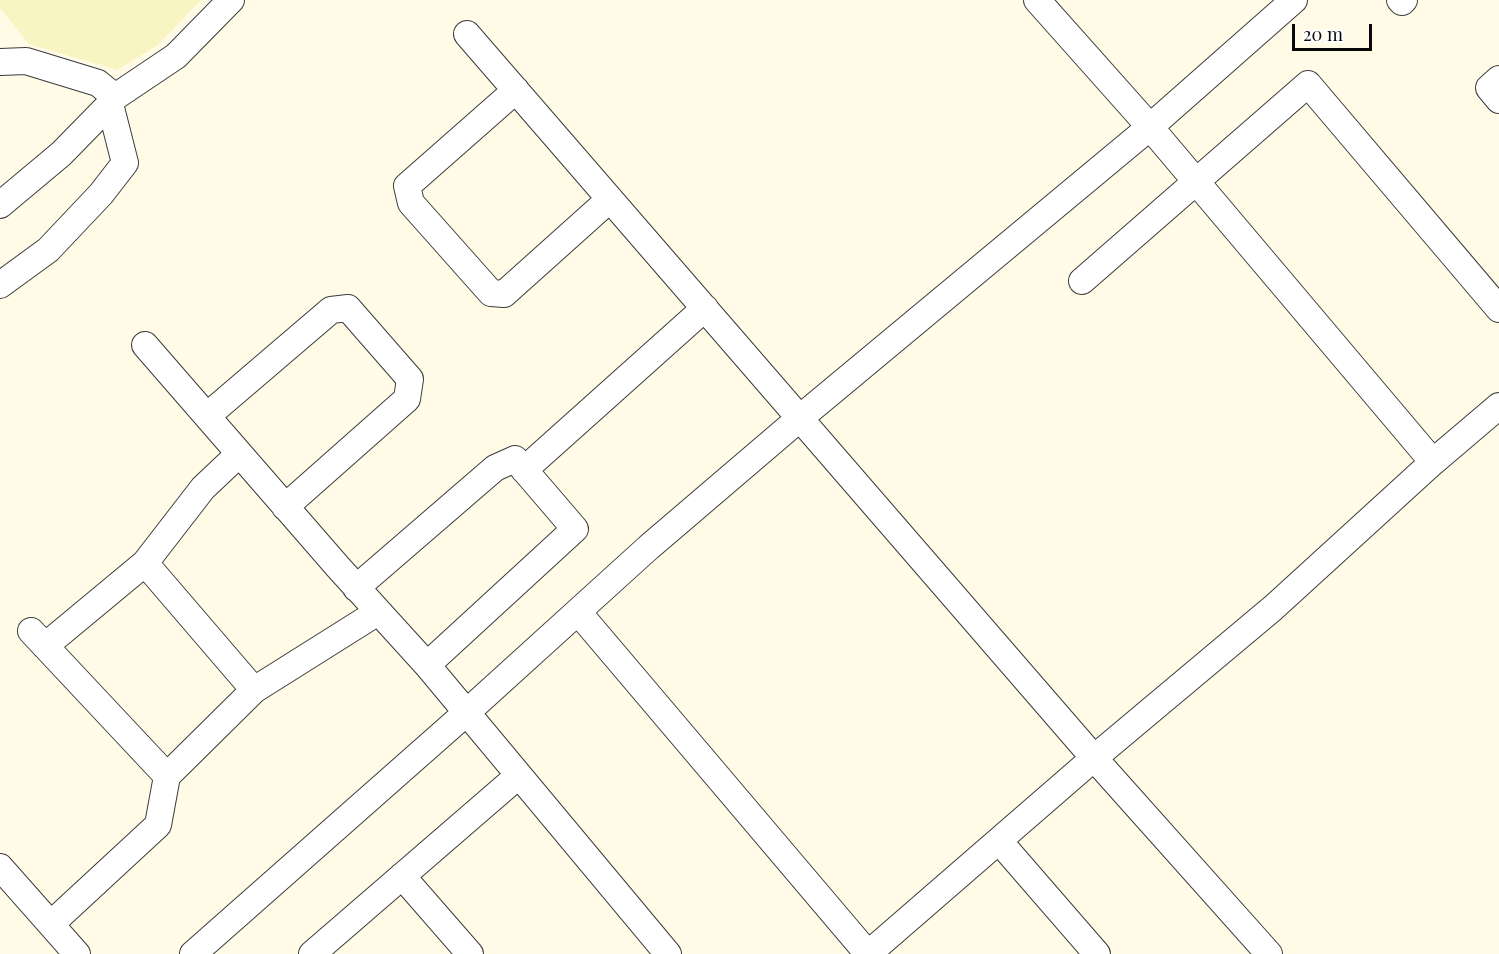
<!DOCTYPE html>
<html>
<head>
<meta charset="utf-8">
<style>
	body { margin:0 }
	#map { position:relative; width:1499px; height:954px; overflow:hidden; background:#fffbe6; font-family:"Playfair Display",serif }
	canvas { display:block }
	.scale { position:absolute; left:1292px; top:24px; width:80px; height:27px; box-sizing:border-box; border:3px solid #090909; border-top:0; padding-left:8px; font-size:18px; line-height:21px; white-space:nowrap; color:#090909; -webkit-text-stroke:4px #fff; paint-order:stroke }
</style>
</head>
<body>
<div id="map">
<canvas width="1499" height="954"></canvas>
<div class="scale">20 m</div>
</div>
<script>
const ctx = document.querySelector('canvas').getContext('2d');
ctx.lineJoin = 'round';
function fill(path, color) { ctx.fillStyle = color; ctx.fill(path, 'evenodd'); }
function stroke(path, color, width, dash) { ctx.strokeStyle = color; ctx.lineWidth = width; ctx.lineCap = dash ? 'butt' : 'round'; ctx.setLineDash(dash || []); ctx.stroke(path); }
const farmland = new Path2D(`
	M 0,0 L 201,0 L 158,45 L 117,70 L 29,44 L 0,8 Z`);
const street = new Path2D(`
	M 1037,0 L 1150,127 L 1433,462
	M 1400,0 L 1402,2 L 1404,0
	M 467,34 L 1094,758 L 1269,954
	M 0,62 L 26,61 L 98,83 L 115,97 L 176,56 L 231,0
	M 1499,79 L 1489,88 L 1499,100
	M 516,90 L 407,186 L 411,203 L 491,293 L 504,294 L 610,199
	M 0,205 L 61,154 L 110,104
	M 1082,281 L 1308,84 L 1499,309
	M 0,285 L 48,250 L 101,194 L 125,163 L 110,104 L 115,97
	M 145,345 L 338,567 L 427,665 L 668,954
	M 207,416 L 331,310 L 348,308 L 410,379 L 407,399 L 285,507
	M 524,470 L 705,308
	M 145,563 L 254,690
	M 356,588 L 495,468 L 515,459 L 575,529 L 427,665
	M 578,612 L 868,954
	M 31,631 L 167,776
	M 45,646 L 145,563 L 203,488 L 239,454
	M 999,841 L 1097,954
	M 0,867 L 77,954
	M 402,876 L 470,954
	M 51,924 L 158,825 L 167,776 L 254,690 L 378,612
	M 193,954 L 466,713 L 649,547 L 800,418 L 1150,127 L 1294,0
	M 312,954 L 518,776
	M 868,954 L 1094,758 L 1273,608 L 1433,462 L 1499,406`);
fill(farmland, '#f8f5c3');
stroke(street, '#3c3c3c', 28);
stroke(street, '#fff', 26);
</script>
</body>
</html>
